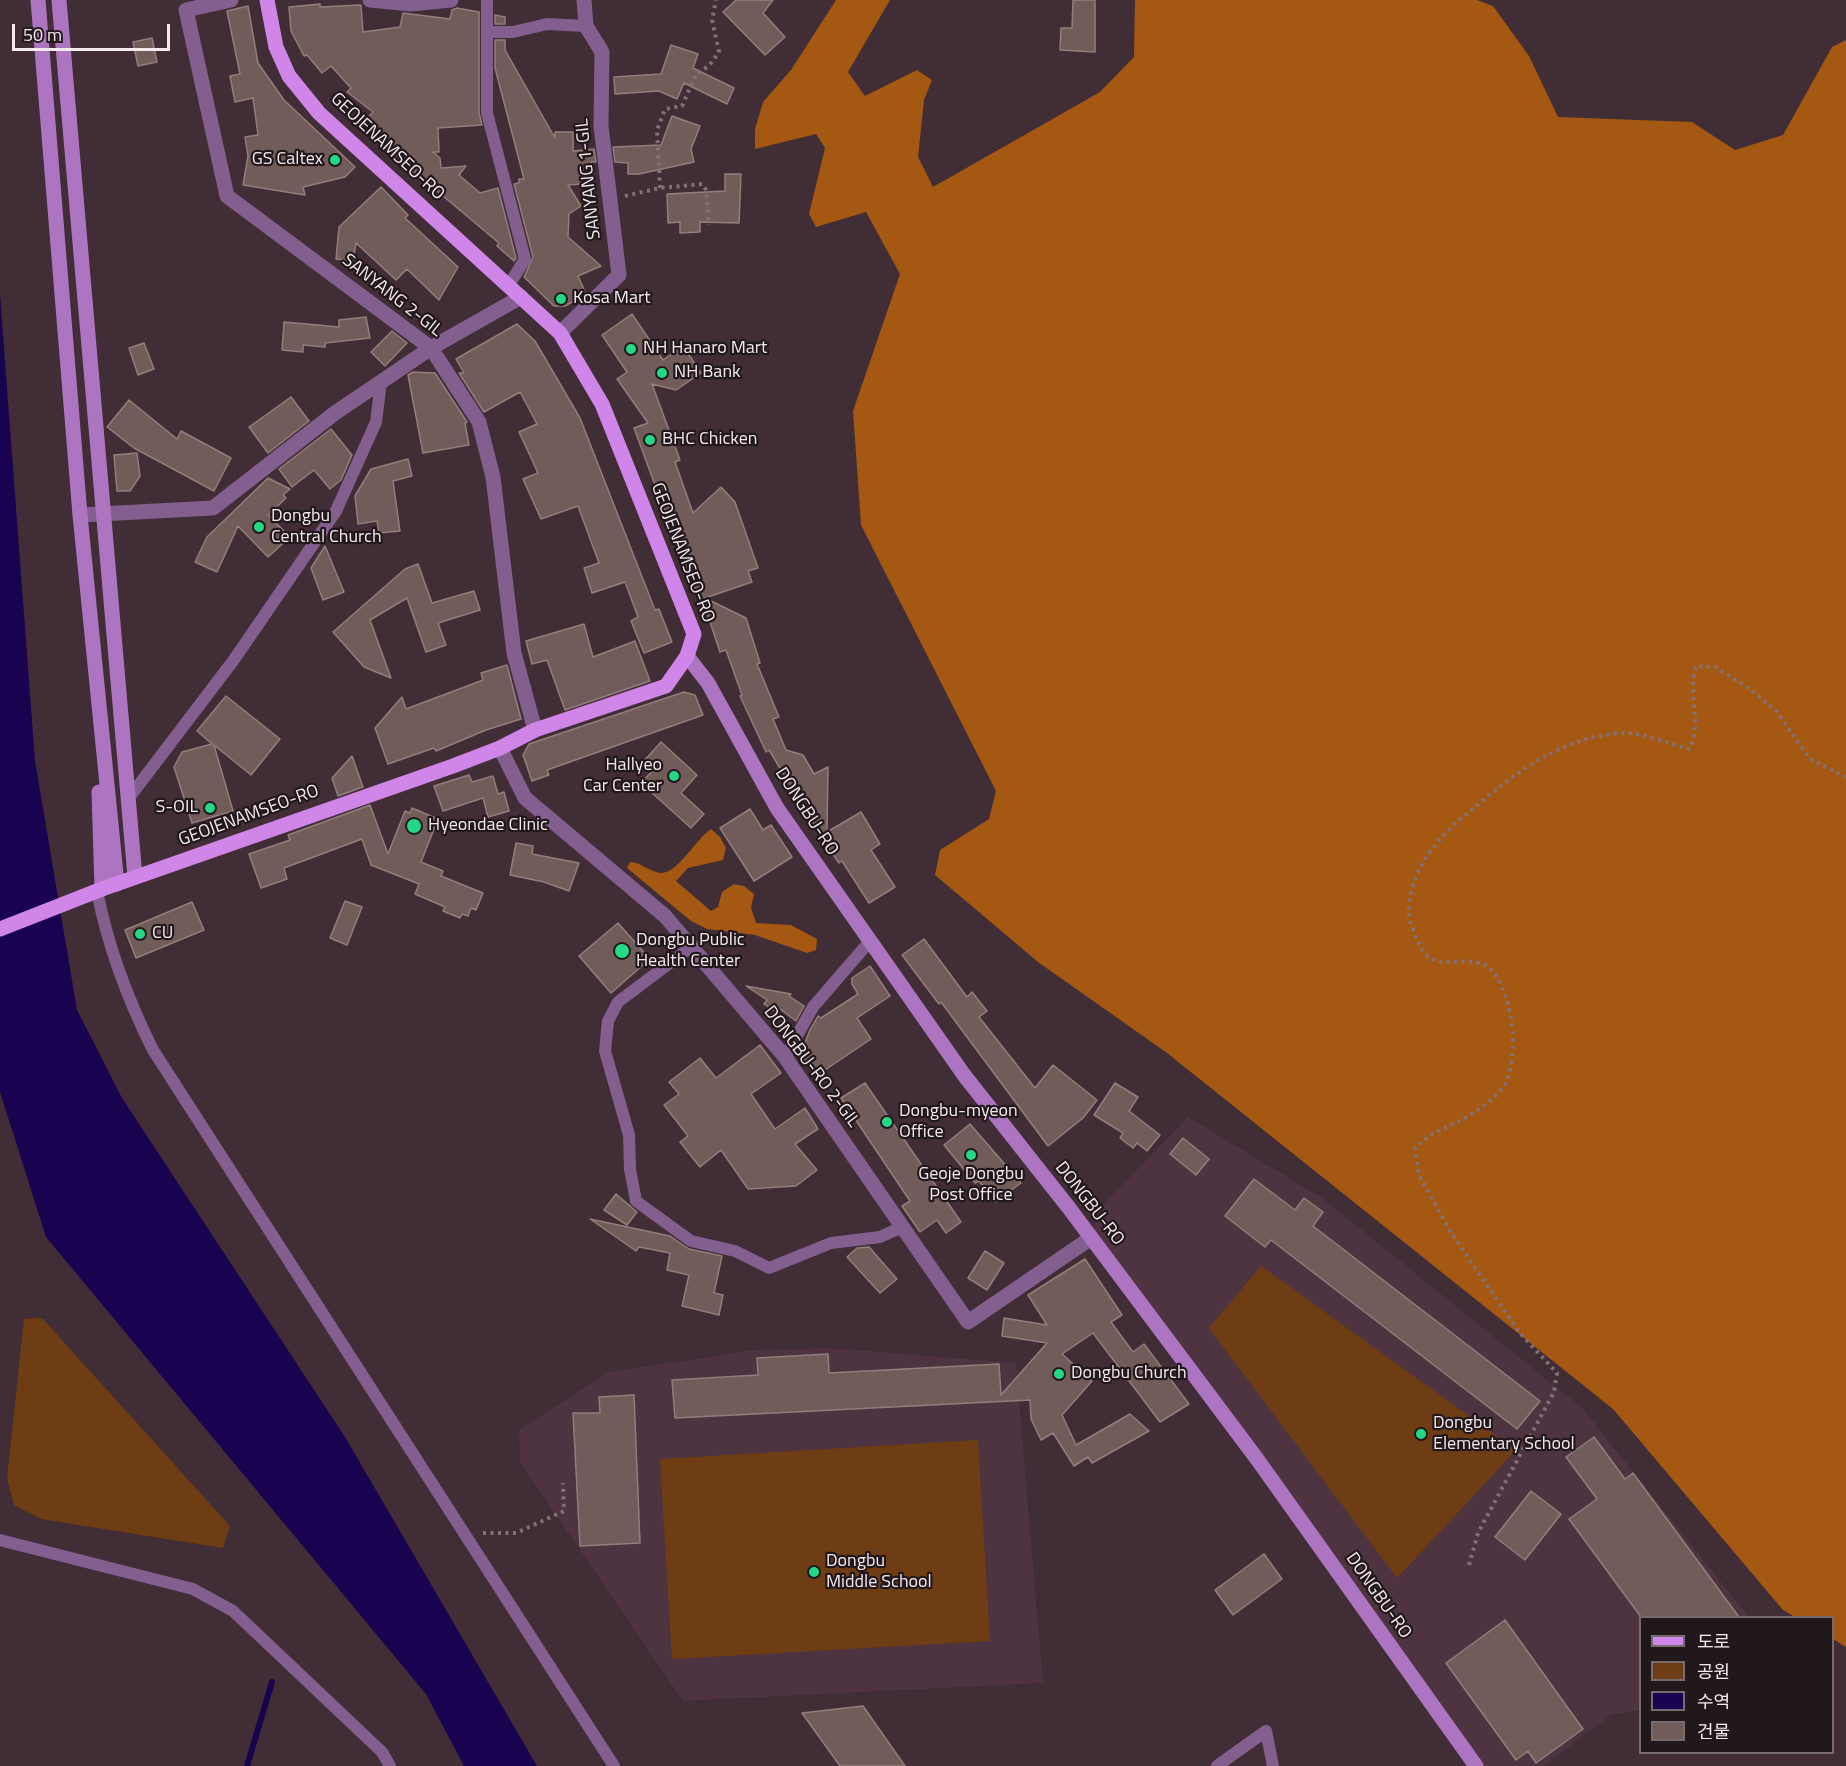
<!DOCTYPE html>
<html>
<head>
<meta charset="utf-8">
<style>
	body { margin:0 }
	#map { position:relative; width:1846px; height:1766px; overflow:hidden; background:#402d36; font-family:"Titillium Web","Noto Sans KR",sans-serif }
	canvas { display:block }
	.legend { position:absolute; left:1639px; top:1616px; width:195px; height:138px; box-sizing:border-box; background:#21181c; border:2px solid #766c70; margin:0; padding:8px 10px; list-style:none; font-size:18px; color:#f6e9ee }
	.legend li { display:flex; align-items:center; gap:12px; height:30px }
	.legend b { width:30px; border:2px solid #766c70 }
	.scale { position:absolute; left:12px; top:24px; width:158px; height:27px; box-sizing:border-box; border:3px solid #f6e9ee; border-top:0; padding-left:8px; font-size:18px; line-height:21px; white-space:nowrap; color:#f6e9ee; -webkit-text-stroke:4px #21181c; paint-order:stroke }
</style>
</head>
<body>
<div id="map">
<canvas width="1846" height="1766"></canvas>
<ul class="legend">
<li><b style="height:8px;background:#cf86e8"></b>도로</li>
<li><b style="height:16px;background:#6e3d13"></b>공원</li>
<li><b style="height:16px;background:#190250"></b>수역</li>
<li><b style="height:16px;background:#725c5a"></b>건물</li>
</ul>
<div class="scale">50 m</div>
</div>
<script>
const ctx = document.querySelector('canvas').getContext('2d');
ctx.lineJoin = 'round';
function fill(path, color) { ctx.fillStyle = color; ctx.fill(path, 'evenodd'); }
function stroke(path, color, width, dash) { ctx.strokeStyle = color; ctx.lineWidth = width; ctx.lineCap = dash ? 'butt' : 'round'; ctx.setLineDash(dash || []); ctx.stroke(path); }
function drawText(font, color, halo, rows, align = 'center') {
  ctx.font = font + ' "Titillium Web",sans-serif'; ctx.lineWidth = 4.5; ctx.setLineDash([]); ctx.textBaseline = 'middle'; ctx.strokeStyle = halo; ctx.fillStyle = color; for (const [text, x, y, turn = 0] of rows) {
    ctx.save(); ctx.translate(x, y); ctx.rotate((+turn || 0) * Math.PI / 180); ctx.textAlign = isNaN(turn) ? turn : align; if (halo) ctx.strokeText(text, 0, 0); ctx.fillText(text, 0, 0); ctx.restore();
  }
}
const built = new Path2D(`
	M 1188,1117 L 1322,1198 L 1583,1409 L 1749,1617 L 1640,1618 L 1640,1710 L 1612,1714 L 1544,1766 L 1476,1766 L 1091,1238 L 1099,1209 Z
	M 829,1348 L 1016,1363 L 1043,1683 L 683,1701 L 520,1462 L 519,1430 L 609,1372 L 755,1350 Z`);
const green = new Path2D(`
	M 1261,1266 L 1516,1450 L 1397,1578 L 1209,1328 Z
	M 42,1318 L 230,1526 L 223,1548 L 41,1519 L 14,1505 L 7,1478 L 24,1319 Z
	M 978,1440 L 990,1641 L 672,1659 L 660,1459 Z`);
const forest = new Path2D(`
	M 836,0 L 890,0 L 848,72 L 865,96 L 917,70 L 932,80 L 924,100 L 918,157 L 933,187 L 1100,92 L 1134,57 L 1135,0 L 1477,0 L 1493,6 L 1529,56 L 1558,117 L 1692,122 L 1735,150 L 1783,135 L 1832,47 L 1846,40 L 1846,1647 L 1833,1639 L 1832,1618 L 1795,1617 L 1783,1610 L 1613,1409 L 1167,1053 L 1038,962 L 935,875 L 940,850 L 989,819 L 996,791 L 861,525 L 853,411 L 900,274 L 866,212 L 816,227 L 809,214 L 825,148 L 816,134 L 755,149 L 755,129 L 763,102 L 791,70 Z
	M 711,829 L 720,837 L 726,848 L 723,860 L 688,868 L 676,881 L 711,911 L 718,907 L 722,892 L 734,884 L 744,886 L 754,894 L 751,908 L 756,923 L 791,925 L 817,939 L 816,950 L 807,953 L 755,935 L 707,929 L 691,921 L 627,868 L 630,862 C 641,862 649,872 661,873 C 677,874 697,838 711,829 Z`);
const water = new Path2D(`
	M 0,295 L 35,761 L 77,1010 L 122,1098 L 345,1437 L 537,1766 L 464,1766 L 426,1694 L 46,1237 L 0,1092 Z`);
const stream = new Path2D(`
	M 247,1766 L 272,1682`);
const building = new Path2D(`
	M 736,0 L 773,0 L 763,13 L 785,37 L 765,55 L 723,12 Z
	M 1073,0 L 1095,0 L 1095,52 L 1060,50 L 1061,28 L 1072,28 Z
	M 320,4 L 320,7 L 361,5 L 363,32 L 400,27 L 403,13 L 450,19 L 452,10 L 457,8 L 479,12 L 479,113 L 482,125 L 438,128 L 439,152 L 433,152 L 440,158 L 441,168 L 466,166 L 459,175 L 480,193 L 498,188 L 516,258 L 514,261 L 497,246 L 499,243 L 380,143 L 384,138 L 364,121 L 373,112 L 347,92 L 351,88 L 331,66 L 322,73 L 307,55 L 304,56 L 291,31 L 289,7 Z
	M 248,6 L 258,63 L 284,100 L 355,167 L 345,177 L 303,187 L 305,195 L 243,185 L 248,156 L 245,137 L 258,135 L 253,98 L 235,102 L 230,76 L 240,74 L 227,11 Z
	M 495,15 L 505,17 L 505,24 L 495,24 Z
	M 152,38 L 157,62 L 138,66 L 133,42 Z
	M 495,40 L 505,40 L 505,50 L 555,138 L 555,132 L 573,132 L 573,151 L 594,149 L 596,162 L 591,162 L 594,183 L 568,185 L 581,206 L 569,214 L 568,237 L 601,266 L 578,276 L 586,294 L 565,306 L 554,306 L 524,277 L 533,257 L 514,184 L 519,183 L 519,179 L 524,179 L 495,68 Z
	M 671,45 L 698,54 L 693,68 L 734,88 L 727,104 L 684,83 L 677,99 L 659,91 L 615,94 L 614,77 L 661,74 Z
	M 672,116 L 700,126 L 691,149 L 694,162 L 639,174 L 628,174 L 628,163 L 615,162 L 613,147 L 661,145 Z
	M 725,174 L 741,174 L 739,223 L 700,222 L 700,232 L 680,233 L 680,222 L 668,223 L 667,194 L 725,191 Z
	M 381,187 L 408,215 L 405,218 L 458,267 L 439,300 L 407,269 L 396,280 L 356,243 L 353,261 L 336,259 L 339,227 Z
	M 632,314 L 663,360 L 683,346 L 701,373 L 676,390 L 652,384 L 680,460 L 675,462 L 693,513 L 721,487 L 735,502 L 758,568 L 748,571 L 752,582 L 705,598 L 746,618 L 760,663 L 757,664 L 779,717 L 773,719 L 786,750 L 803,755 L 814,774 L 828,767 L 827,832 L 861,812 L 880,844 L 871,850 L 895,887 L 869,903 L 842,861 L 839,863 L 827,846 L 769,750 L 766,752 L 740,696 L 742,695 L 726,650 L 720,652 L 701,595 L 698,596 L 679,550 L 634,428 L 648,423 L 617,379 L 627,372 L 602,335 Z
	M 366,317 L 370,338 L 325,343 L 325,347 L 303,345 L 303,352 L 282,350 L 284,322 L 339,327 L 339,320 Z
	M 517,324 L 535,341 L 580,418 L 655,610 L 659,609 L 672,642 L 644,653 L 631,621 L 638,617 L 625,582 L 592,593 L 584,568 L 599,563 L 578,506 L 541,519 L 523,479 L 538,473 L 519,432 L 537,424 L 520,392 L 484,412 L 459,373 L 464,373 L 456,359 Z
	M 392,331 L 407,343 L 385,366 L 371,352 Z
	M 144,343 L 154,369 L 138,375 L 129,348 Z
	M 413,372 L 435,373 L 467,422 L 465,423 L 469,445 L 423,453 L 408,375 Z
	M 291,397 L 309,421 L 268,453 L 249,427 Z
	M 129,400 L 177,439 L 181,431 L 231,458 L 214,491 L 134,448 L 107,427 Z
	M 331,429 L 352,455 L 341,480 L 330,489 L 314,470 L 292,487 L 279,469 Z
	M 137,453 L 140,476 L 130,491 L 117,491 L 114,455 Z
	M 408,459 L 412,476 L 393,481 L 400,531 L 379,533 L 377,521 L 358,524 L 355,496 L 371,469 Z
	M 268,478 L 290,489 L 283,495 L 286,498 L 268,515 L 290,537 L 268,557 L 238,526 L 217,572 L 195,562 L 207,537 Z
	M 325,546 L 344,592 L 323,600 L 311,568 Z
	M 418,564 L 432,603 L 474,591 L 480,610 L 438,623 L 446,645 L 426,652 L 407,598 L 370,620 L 391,678 L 364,667 L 333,632 L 405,569 Z
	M 584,624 L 593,657 L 635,641 L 650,681 L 565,710 L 547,660 L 532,664 L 526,641 Z
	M 507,665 L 521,719 L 486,730 L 436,751 L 434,748 L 388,764 L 375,728 L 402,697 L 406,709 L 483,680 L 481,673 Z
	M 684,692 L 695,695 L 703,715 L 547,770 L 549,775 L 532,781 L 523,755 L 529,744 Z
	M 226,696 L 280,739 L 251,775 L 214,745 L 233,811 L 192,823 L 174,767 L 182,752 L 212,744 L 197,731 Z
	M 661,742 L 697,775 L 681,793 L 704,814 L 691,828 L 641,783 L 653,770 L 643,762 Z
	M 352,756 L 363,787 L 338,796 L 332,778 Z
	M 469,775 L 472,782 L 493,776 L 498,794 L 504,792 L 509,811 L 488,817 L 483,798 L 443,811 L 434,786 Z
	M 370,805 L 388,854 L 405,811 L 410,813 L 412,808 L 438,819 L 421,862 L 443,871 L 441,876 L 483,893 L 476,910 L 471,908 L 468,916 L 462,914 L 460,918 L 443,911 L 445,907 L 415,894 L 419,884 L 371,865 L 362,839 L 284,868 L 287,879 L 261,888 L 249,854 L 290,840 L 288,835 Z
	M 750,809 L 763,830 L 771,825 L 792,857 L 754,881 L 720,828 Z
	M 516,843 L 533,846 L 532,854 L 579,863 L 569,891 L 544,882 L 510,875 Z
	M 345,901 L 362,907 L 347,945 L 330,938 Z
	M 192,902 L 204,930 L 136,958 L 125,930 Z
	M 618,923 L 650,959 L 611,993 L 579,956 Z
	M 924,939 L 967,997 L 972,992 L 987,1011 L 979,1017 L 1035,1088 L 1053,1065 L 1097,1100 L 1083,1118 L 1048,1146 L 941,1002 L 939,1004 L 902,955 Z
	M 870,966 L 890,996 L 857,1018 L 871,1039 L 816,1076 L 801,1053 L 810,1030 L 818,1016 L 821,1018 L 858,994 L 852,984 L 852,978 Z
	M 746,986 L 791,994 L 789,996 L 804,1006 L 796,1021 L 780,1009 L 777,1013 L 764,1004 L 767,1000 Z
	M 760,1045 L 781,1073 L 751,1094 L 775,1129 L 805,1108 L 818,1129 L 795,1144 L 817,1170 L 796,1186 L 748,1189 L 721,1150 L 700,1167 L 680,1142 L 688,1136 L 664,1105 L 679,1094 L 669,1082 L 700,1058 L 716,1078 Z
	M 865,1083 L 961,1222 L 946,1233 L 937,1220 L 920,1232 L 902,1206 L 910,1201 L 841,1098 Z
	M 1115,1083 L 1138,1097 L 1129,1111 L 1160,1135 L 1147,1151 L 1137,1143 L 1133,1148 L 1120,1138 L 1123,1133 L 1094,1115 Z
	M 970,1124 L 1021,1183 L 995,1202 L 979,1181 L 975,1183 L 944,1145 Z
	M 1183,1138 L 1209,1159 L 1196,1175 L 1170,1154 Z
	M 1254,1179 L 1295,1210 L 1304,1198 L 1323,1212 L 1313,1226 L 1540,1401 L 1517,1429 L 1271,1240 L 1265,1247 L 1225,1216 Z
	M 616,1194 L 637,1212 L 627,1225 L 604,1210 Z
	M 590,1219 L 670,1236 L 689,1249 L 722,1256 L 714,1293 L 723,1295 L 719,1315 L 682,1306 L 689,1275 L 667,1270 L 670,1253 L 639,1247 L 636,1251 Z
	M 869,1247 L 897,1279 L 880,1293 L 847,1257 L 857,1248 Z
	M 985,1251 L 1004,1263 L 987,1290 L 968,1278 Z
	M 1085,1259 L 1122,1315 L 1111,1322 L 1133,1352 L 1144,1344 L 1189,1404 L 1160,1422 L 1093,1333 L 1062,1354 L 1092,1381 L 1062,1415 L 1076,1445 L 1130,1414 L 1149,1431 L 1092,1463 L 1088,1457 L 1074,1466 L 1053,1433 L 1041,1440 L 1031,1419 L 1030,1400 L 675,1418 L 672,1380 L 758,1375 L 757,1358 L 828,1354 L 829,1373 L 999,1364 L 1001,1395 L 1047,1343 L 1002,1336 L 1004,1318 L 1047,1325 L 1028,1295 Z
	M 634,1395 L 640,1543 L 580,1546 L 573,1413 L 600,1413 L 599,1397 Z
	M 1594,1437 L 1625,1479 L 1633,1473 L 1739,1617 L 1641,1617 L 1569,1519 L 1597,1499 L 1566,1457 Z
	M 1531,1491 L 1561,1514 L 1525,1560 L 1495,1537 Z
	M 1264,1554 L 1282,1579 L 1233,1615 L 1215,1590 Z
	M 1505,1620 L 1583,1729 L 1536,1763 L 1528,1751 L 1516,1760 L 1446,1663 Z
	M 863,1706 L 905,1766 L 840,1766 L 802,1713 Z`);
const path = new Path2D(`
	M 660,188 L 657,130 L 665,109 L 682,106 L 696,74 L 709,66 L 719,52 L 712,20 L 716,0
	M 625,196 L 660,188 L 702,184 L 706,190 L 709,225
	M 483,1533 L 516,1533 L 564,1511 L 563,1483
	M 1469,1565 L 1478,1533 L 1554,1392 L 1557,1373 L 1519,1332 L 1450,1231 L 1419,1175 L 1415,1148 C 1426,1136 1439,1131 1453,1124 C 1472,1115 1500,1098 1508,1078 C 1511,1069 1512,1056 1513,1046 C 1515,1026 1504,968 1480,963 C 1448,956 1432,976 1416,937 C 1414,930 1409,922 1409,915 C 1408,864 1445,831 1482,801 C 1523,767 1567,736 1622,733 C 1643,732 1669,744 1689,749 C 1703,726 1687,692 1696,666 L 1715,667 L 1750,689 L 1777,712 L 1810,759 L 1846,777`);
const lane = new Path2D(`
	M 487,0 L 487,113 L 525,259 L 509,285
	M 487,32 L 513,32 L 547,24 L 586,26
	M 128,799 L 233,661 L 336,511 L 376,422 L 381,382
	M 97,891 C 108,947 128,1000 153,1050 L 614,1766
	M 691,947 L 618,1002 L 608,1021 L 605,1051 L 629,1135 L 630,1169 L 636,1201 L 691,1241 L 735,1251 L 769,1268 L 831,1243 L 880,1237 L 902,1227
	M 785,1057 L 813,1007 L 870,941
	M 0,1540 L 193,1589 L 233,1611 L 382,1752 L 390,1766
	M 1217,1766 L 1266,1731 L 1273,1766`);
const street = new Path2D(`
	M 231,0 L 186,10 L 227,196 L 431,348 L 479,422 L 493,477 L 514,653 L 535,730
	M 370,0 L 411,4 L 451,0
	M 560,333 L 619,275 L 601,126 L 602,52 L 586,26 L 584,0
	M 80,515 L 213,508 L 335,413 L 431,348 L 521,297
	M 500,748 L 525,798 L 665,916 L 785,1057 L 968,1322 L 1091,1238`);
const secondary = new Path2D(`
	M 38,0 L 80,515 L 117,884
	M 59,0 L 135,877
	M 687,656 L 708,683 L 777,808 L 964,1075 L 1069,1208 L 1257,1459 L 1476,1766
	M 99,792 L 102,889`);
const primary = new Path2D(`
	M 0,929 L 102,889 L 453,766 L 500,748 L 535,730 L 666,686 L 687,656 L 694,634 L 602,404 L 560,333 L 319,113 L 289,76 L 276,47 L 267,0`);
const markers = [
	[335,160,6,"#25d886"],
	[561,299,6,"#25d886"],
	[631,349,6,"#25d886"],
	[662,373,6,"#25d886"],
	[650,440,6,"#25d886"],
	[259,527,6,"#25d886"],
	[674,776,6,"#25d886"],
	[210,808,6,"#25d886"],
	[414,826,8,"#25d886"],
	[140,934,6,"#25d886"],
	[622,951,8,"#25d886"],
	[887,1122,6,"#25d886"],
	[971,1155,6,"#25d886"],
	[1059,1374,6,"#25d886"],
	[1421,1434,6,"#25d886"],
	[814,1572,6,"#25d886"]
];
const streetNames = [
	["GEOJENAMSEO-RO",387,147,43],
	["SANYANG 1-GIL",589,179,-96],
	["SANYANG 2-GIL",392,296,38],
	["GEOJENAMSEO-RO",682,553,69],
	["DONGBU-RO",806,812,57],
	["GEOJENAMSEO-RO",249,816,-20],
	["DONGBU-RO 2-GIL",811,1067,53],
	["DONGBU-RO",1089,1204,52],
	["DONGBU-RO",1378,1596,55]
];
const poiNames = [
	["GS Caltex",323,160,"right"],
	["Kosa Mart",573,299],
	["NH Hanaro Mart",643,349],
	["NH Bank",674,373],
	["BHC Chicken",662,440],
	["Dongbu",271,517],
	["Central Church",271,538],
	["Hallyeo",662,766,"right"],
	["Car Center",662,787,"right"],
	["S-OIL",198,808,"right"],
	["Hyeondae Clinic",428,826],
	["CU",152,934],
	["Dongbu Public",636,941],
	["Health Center",636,962],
	["Dongbu-myeon",899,1112],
	["Office",899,1133],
	["Geoje Dongbu",971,1175,"center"],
	["Post Office",971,1196,"center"],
	["Dongbu Church",1071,1374],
	["Dongbu",1433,1424],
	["Elementary School",1433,1445],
	["Dongbu",826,1562],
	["Middle School",826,1583]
];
fill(built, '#4d3440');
fill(green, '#6e3d13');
fill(forest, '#a45811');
fill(water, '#190250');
stroke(stream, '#190250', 6);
fill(building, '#725c5a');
stroke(building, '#957d7b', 1.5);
stroke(path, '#827178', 4, [3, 4.5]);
stroke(lane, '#825f8e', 12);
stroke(street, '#825f8e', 15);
stroke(secondary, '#ad75c1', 15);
stroke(primary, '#cf86e8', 15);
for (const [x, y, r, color] of markers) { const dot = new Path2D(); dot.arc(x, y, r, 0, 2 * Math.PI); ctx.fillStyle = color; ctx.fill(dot); stroke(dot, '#21181c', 2); }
drawText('18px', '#f6e9ee', '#21181c', streetNames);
drawText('18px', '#f6e9ee', '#21181c', poiNames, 'left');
</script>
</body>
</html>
